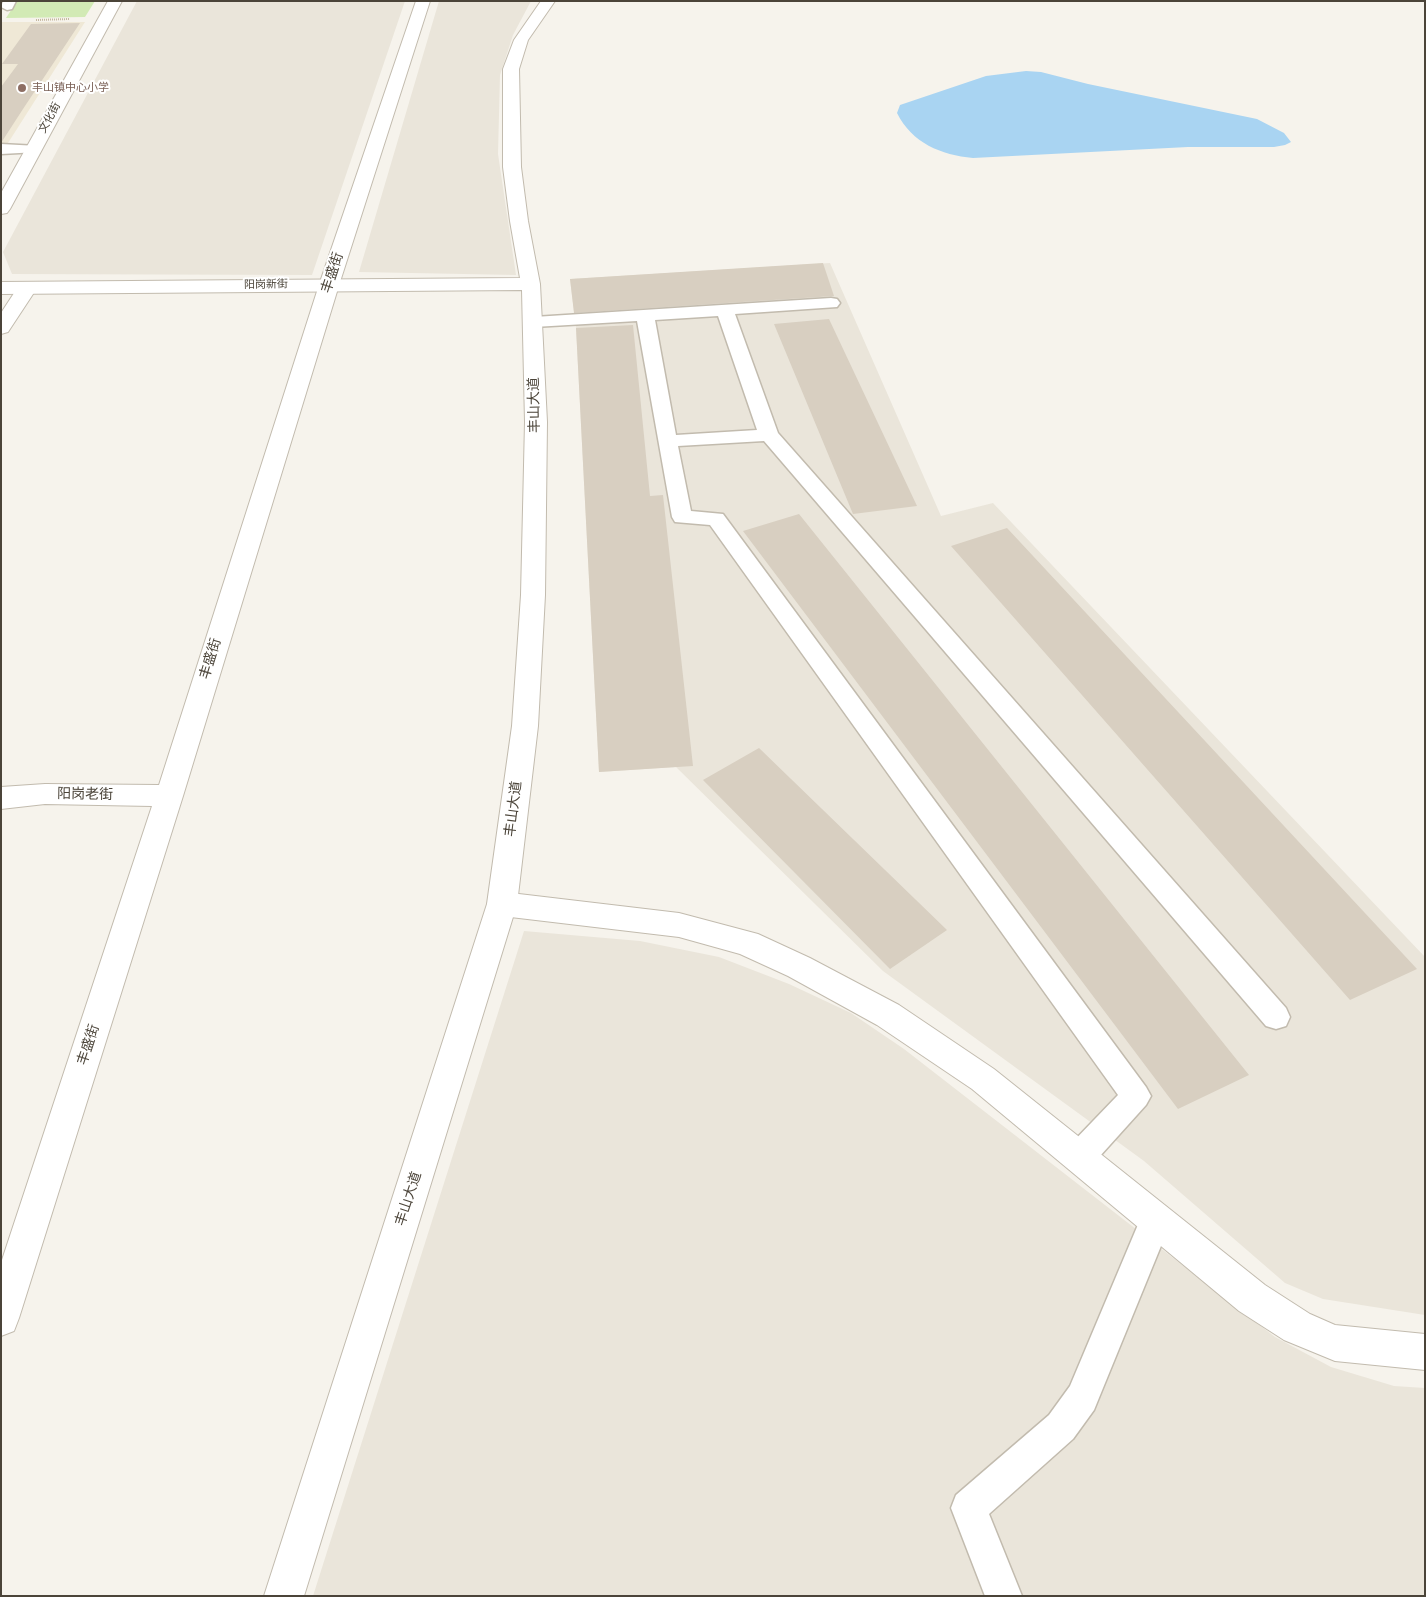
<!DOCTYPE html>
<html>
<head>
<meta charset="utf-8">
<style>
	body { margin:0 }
	#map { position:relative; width:1426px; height:1597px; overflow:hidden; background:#f6f3ec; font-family:Poppins,sans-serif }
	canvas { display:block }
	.frame { position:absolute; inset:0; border:2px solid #4b4439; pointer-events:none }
</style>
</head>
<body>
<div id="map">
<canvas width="1426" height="1597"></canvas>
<div class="frame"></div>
</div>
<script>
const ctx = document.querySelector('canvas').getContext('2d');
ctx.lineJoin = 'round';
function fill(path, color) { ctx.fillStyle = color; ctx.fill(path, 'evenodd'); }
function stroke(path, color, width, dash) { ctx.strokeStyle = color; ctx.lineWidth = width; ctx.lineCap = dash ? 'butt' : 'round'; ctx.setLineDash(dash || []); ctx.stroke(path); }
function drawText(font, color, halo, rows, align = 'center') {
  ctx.font = font + ' Poppins,"Noto Sans SC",sans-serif'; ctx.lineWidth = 4; ctx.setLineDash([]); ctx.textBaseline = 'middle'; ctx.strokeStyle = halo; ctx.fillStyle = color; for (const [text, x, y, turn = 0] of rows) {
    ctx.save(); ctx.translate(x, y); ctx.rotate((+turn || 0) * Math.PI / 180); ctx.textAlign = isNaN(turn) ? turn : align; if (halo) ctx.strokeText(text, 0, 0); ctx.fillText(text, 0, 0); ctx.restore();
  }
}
const residential = new Path2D(`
	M 137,1 L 405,1 L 312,275 L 12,274 L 3,252 Z
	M 439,1 L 531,1 L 513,35 L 500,75 L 498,154 L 516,275 L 359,272 Z
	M 830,263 L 941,516 L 993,503 L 1425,957 L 1425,1315 L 1323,1299 L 1285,1283 L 1144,1161 L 883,971 L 676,767 L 599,772 L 576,328 L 570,279 Z
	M 524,931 L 640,941 L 719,957 L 789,984 L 851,1013 L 904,1049 L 1275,1337 L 1331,1367 L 1394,1386 L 1425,1388 L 1425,1596 L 313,1596 Z`);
const education = new Path2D(`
	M 1,22 L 85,22 L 1,154 Z`);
const green = new Path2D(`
	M 17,1 L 95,1 L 85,17 L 6,18 Z`);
const water = new Path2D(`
	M 1026,71 L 1041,72 L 1088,84 L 1257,119 L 1284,133 L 1291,142 L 1285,145 L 1274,147 L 1188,147 L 973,158 C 941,155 912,143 897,113 L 900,105 L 986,76 Z`);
const building = new Path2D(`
	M 80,23 L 23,109 L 1,143 L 1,87 L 18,64 L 2,64 L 31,24 Z
	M 823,263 L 834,296 L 574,313 L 570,279 Z
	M 829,319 L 917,506 L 853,514 L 774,324 Z
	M 633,325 L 650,496 L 663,495 L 693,766 L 599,772 L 576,328 Z
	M 799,514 L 1249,1075 L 1178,1109 L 743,531 Z
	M 1007,528 L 1417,969 L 1350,1000 L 951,546 Z
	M 759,748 L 947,930 L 890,969 L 703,780 Z`);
const path = new Path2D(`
	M 36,20 L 70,19`);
const service = new Path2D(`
	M 3,1 L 16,1 L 12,9 L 7,10 L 1,7 Z
	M 1,144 L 38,146 L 41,149 L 38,152 L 1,154 Z
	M 831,298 L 837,299 L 840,303 L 837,307 L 735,314 L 778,433 L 1286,1008 L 1290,1017 L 1286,1026 L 1276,1029 L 1266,1026 L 764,441 L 678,446 L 691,511 L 723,514 L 1146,1087 L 1151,1096 L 1146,1105 L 1091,1166 L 1080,1170 L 1069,1166 L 1065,1156 L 1069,1146 L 1118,1095 L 710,525 L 675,522 L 672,517 L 637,321 L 534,327 L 528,326 L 525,322 L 528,318 L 534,317 ZM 718,316 L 757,430 L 676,435 L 655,320 Z
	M 1156,1204 L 1167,1208 L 1172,1219 L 1094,1410 L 1073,1439 L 989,1514 L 1022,1596 L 985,1596 L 951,1508 L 956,1495 L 1049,1415 L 1070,1386 L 1145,1208 Z`);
const minor = new Path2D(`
	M 108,1 L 122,1 L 10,209 L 7,213 L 1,214 L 1,193 Z
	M 416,1 L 430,1 L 339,285 L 183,796 L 19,1318 L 14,1331 L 1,1336 L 1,1263 L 152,806 L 45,804 L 1,809 L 1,787 L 45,784 L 159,785 L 319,285 Z
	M 27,282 L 34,284 L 37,288 L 8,332 L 1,334 L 1,313 L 20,284 Z
	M 502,892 L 679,913 L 758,934 L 810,958 L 899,1005 L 994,1069 L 1265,1285 L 1310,1314 L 1335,1325 L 1425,1334 L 1425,1370 L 1335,1361 L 1284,1340 L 1239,1311 L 972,1089 L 877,1025 L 788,976 L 740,954 L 679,937 L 502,916 L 492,912 L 487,904 L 492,896 Z`);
const tertiary = new Path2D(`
	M 541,1 L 555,1 L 528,40 L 519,69 L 521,167 L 528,221 L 540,284 L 547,422 L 545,595 L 538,726 L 517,904 L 304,1596 L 264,1596 L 487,904 L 512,726 L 521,595 L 525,422 L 522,290 L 1,294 L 1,282 L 520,278 L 510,221 L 503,167 L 503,69 L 514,40 Z`);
const markers = [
	[22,88,5,"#8d6e63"]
];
const farEducationnames = [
	["丰山镇中心小学",32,88]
];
const farStreetnames = [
	["文化街",50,118,-61],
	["阳岗新街",266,285,-1]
];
const streetNames = [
	["丰盛街",333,273,-72],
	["丰山大道",535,405,-91],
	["丰盛街",211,659,-73],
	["阳岗老街",85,795,1],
	["丰山大道",514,809,-83],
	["丰盛街",89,1045,-72],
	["丰山大道",409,1199,-72]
];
fill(residential, '#eae5da');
fill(education, '#efe8d6');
fill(green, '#d2eab5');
fill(water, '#a9d4f2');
fill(building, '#d8cfc1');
stroke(service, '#c2bbae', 3);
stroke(minor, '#c2bbae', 2);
stroke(tertiary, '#c2bbae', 2);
stroke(path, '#c4b79f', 2, [1, 1]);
fill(service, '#fff');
fill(minor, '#fff');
fill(tertiary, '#fff');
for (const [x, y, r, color] of markers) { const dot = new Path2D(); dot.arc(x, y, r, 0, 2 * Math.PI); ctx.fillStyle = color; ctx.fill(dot); stroke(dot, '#fff', 2); }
drawText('11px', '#785e54', '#fff', farEducationnames, 'left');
drawText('11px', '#4b4439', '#fff', farStreetnames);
drawText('14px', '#4b4439', '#fff', streetNames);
</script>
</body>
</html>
